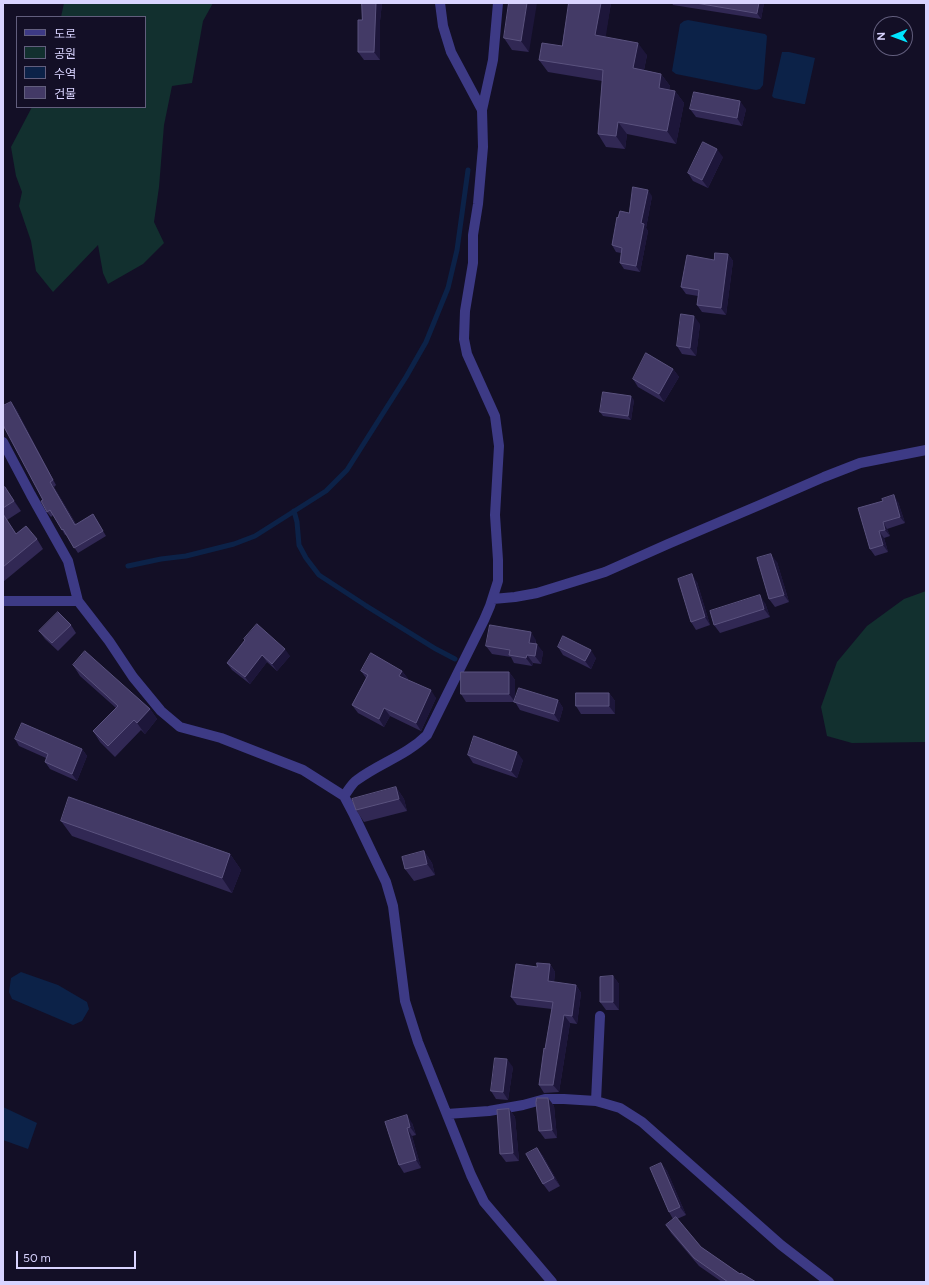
<!DOCTYPE html>
<html>
<head>
<meta charset="utf-8">
<style>
	body { margin:0 }
	#map { position:relative; width:929px; height:1285px; overflow:hidden; background:#130f26; font-family:Figtree,"Noto Sans KR",sans-serif }
	canvas { display:block }
	.frame { position:absolute; inset:0; border:4px solid #d9d4ff; pointer-events:none }
	.legend { position:absolute; left:16px; top:16px; width:130px; height:92px; box-sizing:border-box; background:#130f26; border:1px solid #625e7d; margin:0; padding:5px 7px; list-style:none; font-size:12px; color:#d9d4ff }
	.legend li { display:flex; align-items:center; gap:8px; height:20px }
	.legend b { width:20px; border:1px solid #625e7d }
	.north { position:absolute; left:873px; top:16px; width:40px; height:40px; box-sizing:border-box; background:#130f26; border:1px solid #625e7d; border-radius:50%; rotate:269deg; font-size:11px; font-weight:700; line-height:16px; text-align:center; color:#d9d4ff }
	.north::after { content:''; display:block; margin:auto; width:14px; height:18px; background:#00e5ff; clip-path:polygon(50% 0,100% 100%,50% 72%,0 100%) }
	.scale { position:absolute; left:16px; top:1251px; width:120px; height:18px; box-sizing:border-box; border:2px solid #d9d4ff; border-top:0; padding-left:5px; font-size:12px; line-height:14px; white-space:nowrap; color:#d9d4ff; -webkit-text-stroke:3px #130f26; paint-order:stroke }
</style>
</head>
<body>
<div id="map">
<canvas width="929" height="1285"></canvas>
<div class="frame"></div>
<ul class="legend">
<li><b style="height:5px;background:#3d3a85"></b>도로</li>
<li><b style="height:11px;background:#12302f"></b>공원</li>
<li><b style="height:11px;background:#0c2248"></b>수역</li>
<li><b style="height:11px;background:#433a66"></b>건물</li>
</ul>
<div class="north">N</div>
<div class="scale">50 m</div>
</div>
<script>
const ctx = document.querySelector('canvas').getContext('2d');
ctx.lineJoin = 'round';
function fill(path, color) { ctx.fillStyle = color; ctx.fill(path, 'evenodd'); }
function stroke(path, color, width, dash) { ctx.strokeStyle = color; ctx.lineWidth = width; ctx.lineCap = dash ? 'butt' : 'round'; ctx.setLineDash(dash || []); ctx.stroke(path); }
const green = new Path2D(`
	M 64,3 L 213,3 L 203,21 L 192,83 L 172,86 L 164,125 L 159,187 L 154,222 L 164,243 L 143,264 L 108,284 L 103,273 L 98,245 L 53,292 L 36,271 L 31,241 L 19,206 L 22,192 L 16,176 L 11,147 L 32,107 L 145,107 L 145,17 L 61,17 Z
	M 926,591 L 926,742 L 852,743 L 827,736 L 821,707 L 837,662 L 867,626 L 904,599 Z`);
const water = new Path2D(`
	M 688,20 L 765,34 L 767,36 L 763,85 L 760,89 L 756,90 L 676,74 L 672,71 L 680,24 L 684,21 Z
	M 782,52 L 789,52 L 815,58 L 805,104 L 803,104 L 774,98 L 772,96 Z
	M 21,972 L 58,985 L 87,1002 L 89,1009 L 82,1021 L 73,1025 L 12,999 L 9,992 L 11,978 Z
	M 3,1107 L 37,1123 L 28,1149 L 3,1140 Z`);
const stream = new Path2D(`
	M 294,511 L 297,522 L 299,545 L 306,558 L 319,575 L 365,605 L 436,649 L 455,659
	M 128,566 L 161,559 L 186,556 L 234,544 L 255,536 L 326,491 L 347,470 L 406,377 L 426,342 L 448,288 L 457,250 L 468,170`);
const street = new Path2D(`
	M 482,110 L 493,60 L 498,3
	M 3,442 L 31,495 L 68,561 L 78,601 L 109,641 L 133,677 L 161,711 L 180,727 L 221,738 L 303,770 L 344,796 L 354,815 L 386,882 L 393,906 L 405,1001 L 418,1042 L 471,1175 L 484,1202 L 552,1282
	M 493,599 L 515,597 L 537,593 L 605,572 L 668,544 L 762,504 L 824,477 L 860,463 L 926,450
	M 3,601 L 78,601
	M 344,796 C 348,791 352,783 357,780 C 380,763 407,755 427,735 L 484,620 L 490,606 L 498,581 L 498,560 L 495,515 L 499,446 L 495,416 L 467,354 L 464,339 L 465,311 L 473,263 L 473,235 L 478,204 L 483,147 L 482,110 L 451,52 L 443,26 L 440,3
	M 596,1101 L 600,1016
	M 447,1114 L 489,1111 L 523,1105 L 545,1099 L 564,1099 L 596,1101 L 620,1108 L 642,1122 L 781,1245 L 829,1282`);
const wall = new Path2D(`
	M 362,3 L 382,3 L 380,21 L 380,60 L 364,60 L 358,52 L 362,20 Z
	M 509,3 L 529,52 L 512,50 L 504,38 Z
	M 569,3 L 611,3 L 605,37 L 647,55 L 644,70 L 661,74 L 670,86 L 669,90 L 675,91 L 684,103 L 676,144 L 627,134 L 625,149 L 606,147 L 598,134 L 602,81 L 548,72 L 539,60 L 562,46 Z
	M 672,3 L 764,3 L 761,19 L 673,5 Z
	M 690,109 L 746,109 L 742,126 L 696,117 Z
	M 723,157 L 708,188 L 693,181 L 688,173 Z
	M 652,196 L 646,228 L 648,231 L 640,272 L 624,269 L 620,263 L 621,253 L 616,252 L 612,245 L 618,218 L 629,213 Z
	M 728,254 L 733,261 L 726,315 L 702,312 L 697,305 L 698,296 L 686,294 L 681,287 Z
	M 700,324 L 696,356 L 682,354 L 677,346 Z
	M 673,369 L 679,377 L 664,402 L 638,387 L 633,379 Z
	M 634,400 L 631,420 L 603,416 L 600,412 Z
	M 15,407 L 56,485 L 54,487 L 76,524 L 96,519 L 106,536 L 78,553 L 66,535 L 65,535 L 53,515 L 51,517 L 47,512 L 43,500 Z
	M 5,487 L 21,511 L 7,520 L 16,534 L 37,539 L 43,549 L 3,582 L 3,488 Z
	M 883,501 L 898,502 L 905,523 L 887,529 L 890,536 L 884,538 L 888,552 L 875,556 L 870,549 Z
	M 777,562 L 789,602 L 775,607 L 769,599 Z
	M 697,582 L 710,625 L 696,630 L 691,622 Z
	M 765,603 L 770,617 L 720,633 L 714,625 Z
	M 71,625 L 76,633 L 58,651 L 45,639 L 39,631 Z
	M 245,640 L 290,656 L 277,671 L 267,662 L 250,684 L 232,670 L 227,663 Z
	M 536,640 L 536,644 L 543,652 L 541,664 L 533,663 L 532,666 L 514,663 L 511,657 L 492,654 L 486,646 Z
	M 558,647 L 596,658 L 591,669 L 563,655 Z
	M 73,665 L 150,709 L 157,719 L 145,734 L 141,730 L 115,757 L 100,742 L 93,731 L 116,708 L 80,676 Z
	M 361,671 L 402,671 L 408,679 L 407,680 L 436,698 L 421,731 L 390,716 L 384,727 L 358,713 L 352,705 L 366,678 Z
	M 509,672 L 515,680 L 515,701 L 558,700 L 563,708 L 559,722 L 520,710 L 515,702 L 466,702 L 461,694 Z
	M 609,693 L 615,701 L 615,714 L 581,714 L 576,706 Z
	M 15,739 L 82,749 L 87,756 L 77,781 L 50,769 L 45,762 L 46,758 L 19,746 Z
	M 468,755 L 523,760 L 517,778 L 473,763 Z
	M 396,787 L 404,799 L 407,811 L 364,822 L 356,810 Z
	M 61,821 L 230,854 L 241,870 L 232,893 L 72,836 Z
	M 424,851 L 432,863 L 435,875 L 414,881 L 405,869 Z
	M 550,964 L 555,972 L 554,982 L 576,985 L 581,993 L 577,1024 L 570,1023 L 559,1092 L 544,1093 L 539,1085 L 552,1009 L 517,1005 L 511,997 L 537,967 Z
	M 613,976 L 619,984 L 619,1010 L 606,1010 L 600,1002 Z
	M 513,1067 L 508,1100 L 496,1099 L 491,1091 Z
	M 548,1098 L 554,1106 L 557,1138 L 545,1139 L 539,1131 Z
	M 509,1109 L 515,1117 L 519,1161 L 506,1162 L 500,1154 Z
	M 385,1122 L 412,1123 L 416,1135 L 412,1136 L 421,1168 L 404,1173 L 399,1165 Z
	M 537,1148 L 543,1156 L 560,1186 L 549,1192 L 543,1184 Z
	M 661,1163 L 667,1171 L 686,1215 L 677,1219 L 701,1247 L 740,1274 L 756,1282 L 722,1282 L 699,1266 L 671,1233 L 666,1225 L 673,1219 L 669,1212 Z`);
const shadedWall = new Path2D(`
	M 376,3 L 382,3 L 380,21 L 380,60 L 374,52 Z
	M 527,3 L 537,3 L 529,52 L 521,41 Z
	M 601,3 L 611,3 L 604,48 L 595,35 Z
	M 759,3 L 764,3 L 761,19 L 757,13 Z
	M 638,43 L 647,55 L 642,80 L 633,68 Z
	M 661,74 L 670,86 L 667,100 L 659,88 Z
	M 675,91 L 684,103 L 676,144 L 667,131 Z
	M 740,101 L 746,109 L 742,126 L 737,118 Z
	M 618,122 L 627,134 L 625,149 L 616,136 Z
	M 717,149 L 723,157 L 708,188 L 702,180 Z
	M 648,190 L 652,196 L 646,228 L 648,231 L 640,272 L 636,266 L 641,223 Z
	M 728,254 L 733,261 L 726,315 L 721,308 Z
	M 694,316 L 700,324 L 696,356 L 690,348 Z
	M 673,369 L 679,377 L 664,402 L 659,394 Z
	M 631,396 L 634,400 L 631,420 L 628,416 Z
	M 11,402 L 15,407 L 56,485 L 53,480 Z
	M 50,482 L 54,487 L 79,530 L 75,525 Z
	M 5,487 L 12,497 L 21,511 L 14,501 Z
	M 894,495 L 898,502 L 905,523 L 900,517 Z
	M 883,522 L 887,529 L 890,536 L 885,530 Z
	M 879,531 L 884,538 L 888,552 L 883,545 Z
	M 771,554 L 777,562 L 789,602 L 784,595 Z
	M 692,574 L 697,582 L 710,625 L 705,617 Z
	M 760,595 L 765,603 L 770,617 L 764,609 Z
	M 531,632 L 536,640 L 534,651 L 529,643 Z
	M 537,644 L 543,652 L 541,664 L 535,656 Z
	M 285,649 L 290,656 L 277,671 L 272,664 Z
	M 591,650 L 596,658 L 591,669 L 585,661 Z
	M 262,655 L 267,662 L 250,684 L 245,677 Z
	M 527,655 L 533,663 L 532,666 L 526,658 Z
	M 402,671 L 408,679 L 405,684 L 399,676 Z
	M 509,672 L 515,680 L 515,702 L 509,694 Z
	M 431,690 L 436,698 L 421,731 L 416,723 Z
	M 609,693 L 615,701 L 615,714 L 609,706 Z
	M 558,700 L 563,708 L 559,722 L 554,714 Z
	M 384,708 L 390,716 L 384,727 L 379,719 Z
	M 150,709 L 157,719 L 145,734 L 137,723 Z
	M 82,749 L 87,756 L 77,781 L 72,774 Z
	M 517,752 L 523,760 L 517,778 L 511,771 Z
	M 396,787 L 404,799 L 407,811 L 399,799 Z
	M 424,851 L 432,863 L 435,875 L 427,864 Z
	M 230,854 L 241,870 L 232,893 L 222,878 Z
	M 550,964 L 555,972 L 553,989 L 548,981 Z
	M 613,976 L 619,984 L 619,1010 L 613,1002 Z
	M 576,985 L 581,993 L 577,1024 L 572,1016 Z
	M 564,1015 L 570,1023 L 559,1092 L 553,1085 Z
	M 507,1059 L 513,1067 L 508,1100 L 503,1092 Z
	M 548,1098 L 554,1106 L 557,1138 L 552,1130 Z
	M 509,1109 L 515,1117 L 519,1161 L 513,1153 Z
	M 407,1115 L 412,1123 L 416,1135 L 410,1127 Z
	M 407,1128 L 412,1136 L 421,1168 L 416,1160 Z
	M 537,1148 L 543,1156 L 560,1186 L 554,1178 Z
	M 661,1163 L 667,1171 L 686,1215 L 680,1207 Z`);
const building = new Path2D(`
	M 362,3 L 376,3 L 374,52 L 358,52 L 358,20 L 362,20 Z
	M 509,3 L 527,3 L 521,41 L 504,38 Z
	M 569,3 L 601,3 L 595,35 L 638,43 L 633,68 L 661,74 L 659,88 L 675,91 L 667,131 L 618,122 L 616,136 L 598,134 L 603,70 L 539,60 L 542,43 L 562,46 Z
	M 696,3 L 759,3 L 757,13 Z
	M 694,92 L 740,101 L 737,118 L 690,109 Z
	M 703,142 L 717,149 L 702,180 L 688,173 Z
	M 633,187 L 648,190 L 641,223 L 644,224 L 636,266 L 620,263 L 622,248 L 612,245 L 617,217 L 618,218 L 620,211 L 629,213 Z
	M 715,253 L 728,254 L 721,308 L 697,305 L 699,290 L 681,287 L 687,255 L 714,260 Z
	M 681,314 L 694,316 L 690,348 L 677,346 Z
	M 646,353 L 673,369 L 659,394 L 633,379 Z
	M 603,392 L 631,396 L 628,416 L 600,412 Z
	M 11,402 L 53,480 L 50,482 L 75,525 L 93,514 L 103,531 L 74,548 L 63,529 L 62,530 L 50,510 L 47,512 L 41,501 L 43,500 L 3,425 L 3,406 Z
	M 5,487 L 14,501 L 3,508 L 3,488 Z
	M 894,495 L 900,517 L 883,522 L 885,530 L 879,531 L 883,545 L 870,549 L 858,508 L 883,501 L 882,499 Z
	M 3,514 L 16,534 L 26,526 L 37,539 L 3,567 Z
	M 771,554 L 784,595 L 769,599 L 757,558 Z
	M 692,574 L 705,617 L 691,622 L 678,579 Z
	M 760,595 L 764,609 L 714,625 L 710,611 Z
	M 58,612 L 71,625 L 52,643 L 39,631 Z
	M 257,624 L 285,649 L 272,664 L 262,655 L 245,677 L 227,663 L 245,640 L 244,639 Z
	M 490,625 L 531,632 L 529,643 L 537,644 L 535,656 L 527,655 L 526,658 L 509,655 L 510,650 L 486,646 Z
	M 563,636 L 591,650 L 585,661 L 558,647 Z
	M 85,651 L 150,709 L 137,723 L 134,720 L 108,746 L 93,731 L 118,706 L 73,665 Z
	M 371,653 L 402,671 L 399,676 L 431,690 L 416,723 L 384,708 L 379,719 L 352,705 L 368,675 L 361,671 Z
	M 461,672 L 509,672 L 509,694 L 461,694 Z
	M 519,688 L 558,700 L 554,714 L 514,702 Z
	M 576,693 L 609,693 L 609,706 L 576,706 Z
	M 22,723 L 82,749 L 72,774 L 45,762 L 48,754 L 15,739 Z
	M 474,736 L 517,752 L 511,771 L 468,755 Z
	M 396,787 L 399,799 L 356,810 L 352,799 Z
	M 69,797 L 230,854 L 222,878 L 61,821 Z
	M 424,851 L 427,864 L 405,869 L 402,857 Z
	M 537,963 L 550,964 L 548,981 L 576,985 L 572,1016 L 564,1015 L 553,1085 L 539,1085 L 544,1048 L 545,1049 L 553,1002 L 511,997 L 516,964 L 537,967 Z
	M 613,976 L 613,1002 L 600,1002 L 600,977 Z
	M 495,1058 L 507,1059 L 503,1092 L 491,1091 Z
	M 537,1098 L 548,1098 L 552,1130 L 539,1131 L 536,1103 Z
	M 509,1109 L 513,1153 L 500,1154 L 497,1110 Z
	M 407,1115 L 410,1127 L 407,1128 L 416,1160 L 399,1165 L 385,1122 Z
	M 537,1148 L 554,1178 L 543,1184 L 526,1154 Z
	M 661,1163 L 680,1207 L 669,1212 L 650,1168 Z
	M 676,1217 L 701,1247 L 740,1274 L 741,1273 L 756,1282 L 728,1282 L 694,1258 L 666,1225 Z`);
fill(green, '#12302f');
fill(water, '#0c2248');
stroke(stream, '#0c2248', 5);
stroke(street, '#3d3a85', 10);
fill(wall, '#312854');
fill(shadedWall, '#1d163a');
fill(building, '#433a66');
stroke(building, '#5a527e', 1);
</script>
</body>
</html>
